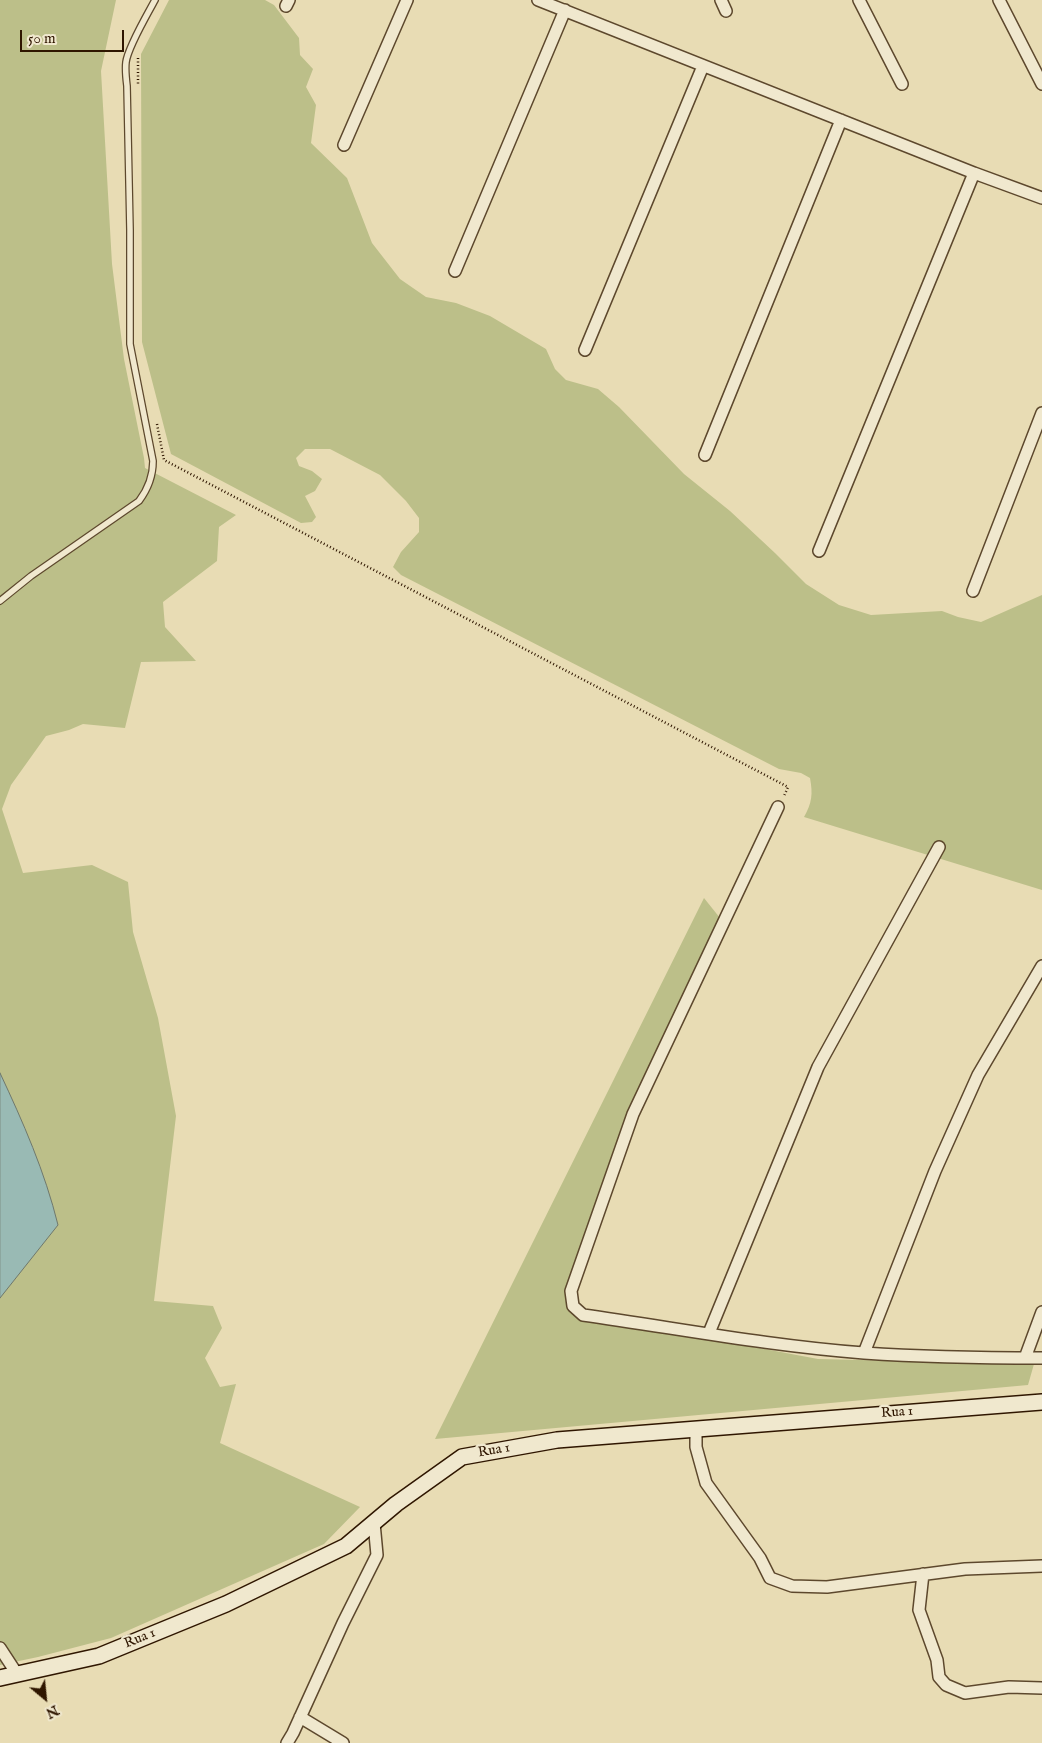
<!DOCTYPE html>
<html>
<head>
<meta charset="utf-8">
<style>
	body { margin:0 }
	#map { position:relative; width:1042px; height:1743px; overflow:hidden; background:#e8dcb4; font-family:"IM FELL English",serif }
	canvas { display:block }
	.north { position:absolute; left:20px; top:1673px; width:50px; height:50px; -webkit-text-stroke:4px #f0e8ce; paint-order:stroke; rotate:152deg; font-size:14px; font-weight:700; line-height:20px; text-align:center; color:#2f1600 }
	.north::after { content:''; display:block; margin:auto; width:18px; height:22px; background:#2f1600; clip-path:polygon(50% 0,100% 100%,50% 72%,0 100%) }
	.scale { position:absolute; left:20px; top:30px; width:104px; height:22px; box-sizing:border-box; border:2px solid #2f1600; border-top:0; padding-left:6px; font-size:15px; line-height:18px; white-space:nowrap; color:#2f1600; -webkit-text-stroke:4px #f0e8ce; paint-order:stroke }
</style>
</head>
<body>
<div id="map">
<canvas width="1042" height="1743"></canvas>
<div class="north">N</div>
<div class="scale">50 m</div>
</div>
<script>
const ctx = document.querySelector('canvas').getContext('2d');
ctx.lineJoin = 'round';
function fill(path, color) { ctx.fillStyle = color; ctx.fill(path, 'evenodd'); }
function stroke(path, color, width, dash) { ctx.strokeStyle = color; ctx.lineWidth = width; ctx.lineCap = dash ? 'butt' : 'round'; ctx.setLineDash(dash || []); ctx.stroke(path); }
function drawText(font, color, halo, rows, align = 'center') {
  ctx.font = font + ' "IM FELL English",serif'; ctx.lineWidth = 4.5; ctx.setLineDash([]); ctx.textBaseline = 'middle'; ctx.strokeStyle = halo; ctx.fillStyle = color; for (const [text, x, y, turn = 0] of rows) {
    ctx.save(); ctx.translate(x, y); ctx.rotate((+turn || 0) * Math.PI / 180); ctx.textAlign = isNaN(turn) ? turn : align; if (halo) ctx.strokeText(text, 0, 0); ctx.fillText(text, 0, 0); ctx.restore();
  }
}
const green = new Path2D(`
	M 0,0 L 116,0 L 101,71 L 112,264 L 124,359 L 144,458 L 145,468 L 236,515 L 219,527 L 217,561 L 163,602 L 165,627 L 196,661 L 141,662 L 125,728 L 83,724 L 69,730 L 46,736 L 11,785 L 2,809 L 23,873 L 92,865 L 128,882 L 133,932 L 158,1018 L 176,1116 L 154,1301 L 213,1306 L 222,1328 L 205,1358 L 220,1387 L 236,1384 L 220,1443 L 360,1507 L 324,1544 L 111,1638 L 38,1657 L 0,1665 Z
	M 169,0 L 265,0 L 274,5 L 299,38 L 300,55 L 313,69 L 306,87 L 316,105 L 311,143 L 347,178 L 372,243 L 400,279 L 426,297 L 456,303 L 490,316 L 546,349 L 555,369 L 566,380 L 598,389 L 619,407 L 684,474 L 730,511 L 775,553 L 806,584 L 839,605 L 871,615 L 942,611 L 958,617 L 981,622 L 1042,595 L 1042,890 L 804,817 C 812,803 813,794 810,778 L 801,773 L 779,769 L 401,575 L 393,567 L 401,552 L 419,532 L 419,518 L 406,501 L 380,475 L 330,449 L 305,449 L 296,458 L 299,466 L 312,471 L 322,479 L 315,491 L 305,496 L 316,517 L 312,522 L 301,523 L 171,454 L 142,342 L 141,54 Z
	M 704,898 L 724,923 L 608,1185 L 571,1291 L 583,1315 L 818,1359 L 1034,1364 L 1028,1385 L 435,1439 Z`);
const water = new Path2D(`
	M 0,1073 C 23,1122 45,1172 58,1225 L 0,1298 Z`);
const path = new Path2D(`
	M 138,58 L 138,85
	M 157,424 L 164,460 L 788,787 L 784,796`);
const lane = new Path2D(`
	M 0,601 L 31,576 L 139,501 C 148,489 153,477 153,461 L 130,344 L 130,230 L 127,86 C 126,78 125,70 126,62 C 128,47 147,15 155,0`);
const street = new Path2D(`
	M 538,0 L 974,173 L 1042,198
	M 721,0 L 726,11
	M 859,0 L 902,84
	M 999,0 L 1042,84
	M 286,6 L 289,0
	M 344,145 L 407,0
	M 455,271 L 565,10
	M 585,350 L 703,66
	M 705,455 L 841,120
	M 819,551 L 974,173
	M 973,591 L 1042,413
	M 778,807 L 633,1114 L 571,1291 L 573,1306 L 583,1315 C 676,1328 770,1346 864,1353 C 923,1357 983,1358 1042,1358
	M 709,1333 L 818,1067 L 939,847
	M 864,1353 L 935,1171 L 978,1075 L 1042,966
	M 1025,1358 L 1042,1312
	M 696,1429 L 696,1447 L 706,1483 L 760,1558 L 770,1578 L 792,1586 L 827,1587 L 965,1569 L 1042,1566
	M 923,1574 L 919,1610 L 937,1660 L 939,1677 L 946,1685 L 965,1693 L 1009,1687 L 1042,1688
	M 0,1648 L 17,1674
	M 300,1717 L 343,1743
	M 287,1743 L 293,1733 L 343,1623 L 377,1555 L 374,1523`);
const secondary = new Path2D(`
	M 0,1678 L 99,1656 L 226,1604 L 346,1546 L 396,1504 L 462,1457 L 557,1440 L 1042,1402`);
const streetNames = [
	["Rua 1",897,1413,-4],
	["Rua 1",494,1451,-10],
	["Rua 1",140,1639,-22]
];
fill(green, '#bcbf89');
fill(water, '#99bab4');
stroke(water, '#6f786c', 1);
stroke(lane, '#5d482d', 8);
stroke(street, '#5d482d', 14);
stroke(secondary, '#2f1600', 18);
stroke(path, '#2f1600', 2.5, [1, 2.5]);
stroke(lane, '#f0e8ce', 5.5);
stroke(street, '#f0e8ce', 11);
stroke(secondary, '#f0e8ce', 15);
drawText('14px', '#2f1600', '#f0e8ce', streetNames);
</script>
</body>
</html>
